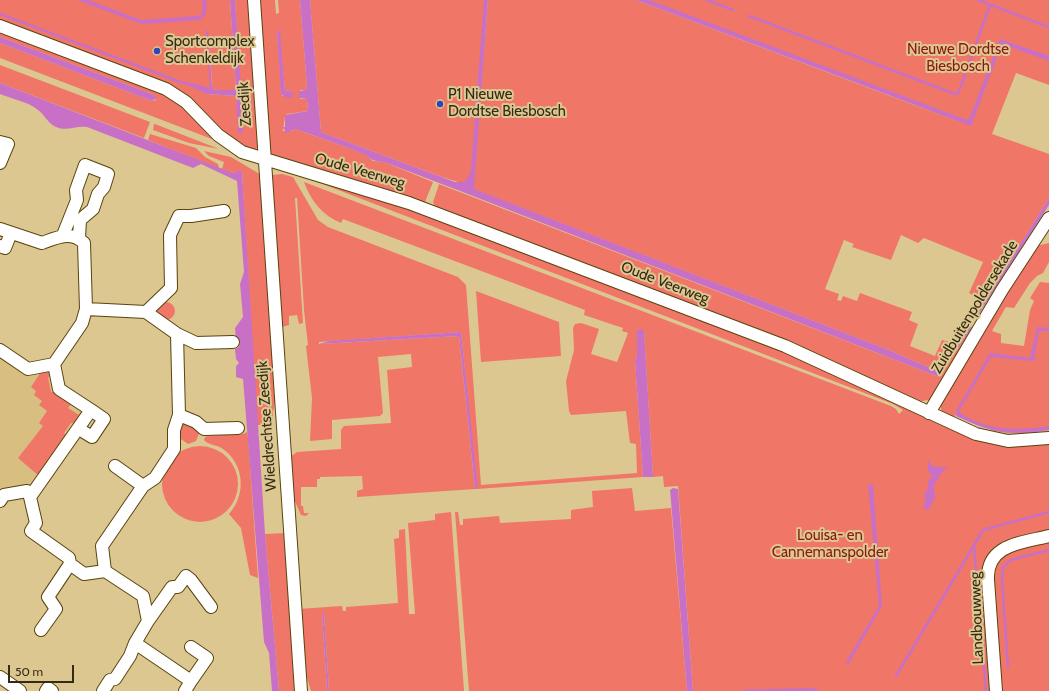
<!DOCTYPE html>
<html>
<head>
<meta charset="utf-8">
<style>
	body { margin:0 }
	#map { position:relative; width:1049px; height:691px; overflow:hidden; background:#ddc791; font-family:Cabin,sans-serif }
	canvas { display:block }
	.scale { position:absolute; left:8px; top:665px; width:66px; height:18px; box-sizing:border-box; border:2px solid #342b16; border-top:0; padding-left:5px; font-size:12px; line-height:14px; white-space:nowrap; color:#342b16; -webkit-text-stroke:3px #ddc791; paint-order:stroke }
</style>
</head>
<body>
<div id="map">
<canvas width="1049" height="691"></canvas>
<div class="scale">50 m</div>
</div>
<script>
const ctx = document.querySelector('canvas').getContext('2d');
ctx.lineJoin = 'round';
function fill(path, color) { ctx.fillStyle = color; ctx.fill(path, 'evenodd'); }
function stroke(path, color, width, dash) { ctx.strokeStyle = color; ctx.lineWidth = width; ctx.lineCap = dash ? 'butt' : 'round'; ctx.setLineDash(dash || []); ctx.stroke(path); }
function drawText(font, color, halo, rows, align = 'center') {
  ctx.font = font + ' Cabin,sans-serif'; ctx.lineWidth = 4; ctx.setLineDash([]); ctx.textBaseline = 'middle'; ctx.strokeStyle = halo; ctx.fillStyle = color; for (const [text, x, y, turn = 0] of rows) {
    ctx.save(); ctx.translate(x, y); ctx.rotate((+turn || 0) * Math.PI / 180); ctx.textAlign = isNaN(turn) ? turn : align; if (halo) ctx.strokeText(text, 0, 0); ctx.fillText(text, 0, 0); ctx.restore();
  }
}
const built = new Path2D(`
	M 0,355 L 55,370 L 58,391 L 89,412 L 34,487 L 5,491 L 0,488 Z`);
const green = new Path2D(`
	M 0,0 L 230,0 L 236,90 L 215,90 L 212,87 L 209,32 L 211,89 L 207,94 L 236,96 L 239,131 L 243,133 L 235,0 L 251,0 L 260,147 L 253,150 L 249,149 L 230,139 L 193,102 L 0,20 Z
	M 257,0 L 275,0 L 276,14 L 279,13 L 278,0 L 300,0 L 307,87 L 306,90 L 300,90 L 300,99 L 307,99 L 308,111 L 287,114 L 285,116 L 283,131 L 291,131 L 295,129 L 363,153 L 373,161 L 384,162 L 433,182 L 425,202 L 421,203 L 273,156 L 269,151 ZM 279,30 L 285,90 L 292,92 L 282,96 L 277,33 Z
	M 310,0 L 486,0 L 471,186 L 442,177 L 321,132 Z
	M 488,0 L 636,0 L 967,125 L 642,0 L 1049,0 L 1049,85 L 1016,73 L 992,134 L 1049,154 L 1049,198 L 975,316 L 971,313 L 979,299 L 969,293 L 983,262 L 924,238 L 918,243 L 901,235 L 891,260 L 852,247 L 854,244 L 844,240 L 825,289 L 839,294 L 837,300 L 841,301 L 843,296 L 857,301 L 860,293 L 912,312 L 909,320 L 918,324 L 910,346 L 935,356 L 942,340 L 954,343 L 966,323 L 969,325 L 941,369 L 937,371 L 889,350 L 473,189 Z
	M 0,32 L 157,91 L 179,102 L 217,141 L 0,58 L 0,43 L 152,101 L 156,100 L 152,94 L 0,37 Z
	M 0,65 L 150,122 L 144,138 L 0,83 Z
	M 154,124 L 155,124 L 219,149 L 189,143 L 153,130 Z
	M 150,134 L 196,148 L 205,157 L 218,164 L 219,168 L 148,140 Z
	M 204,151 L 231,157 L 263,176 L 276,396 L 271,425 L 257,425 L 242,171 L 237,171 L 233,173 L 222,169 L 224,162 L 209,156 Z
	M 282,174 L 293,177 L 318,220 L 328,227 L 458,277 L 466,285 L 481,485 L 637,473 L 636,444 L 630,443 L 626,411 L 571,415 L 569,411 L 566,381 L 574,350 L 573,328 L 575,324 L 581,323 L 599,329 L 591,354 L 617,362 L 628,333 L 622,331 L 623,328 L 584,315 L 585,310 L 343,219 L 341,223 C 322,215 311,201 304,182 L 891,406 L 896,409 L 899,414 L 903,410 L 893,404 L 302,176 L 391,201 L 786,351 L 906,407 L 905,408 C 955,432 992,454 1049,442 L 1049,691 L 693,691 L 678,486 L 664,487 L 663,476 L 653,477 L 644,331 L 637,329 L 637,355 L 635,361 L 643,477 L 477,489 L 461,332 L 319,342 L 319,344 L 459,336 L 475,489 L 357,497 L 357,491 L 363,489 L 362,476 L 320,477 L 320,479 L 317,479 L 317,487 L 301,487 L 301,506 L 303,506 L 304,513 L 309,513 L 306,516 L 301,515 L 293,497 L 290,457 L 297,452 L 341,449 L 341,430 L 344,426 L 391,423 L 387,370 L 412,367 L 411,354 L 378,357 L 383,413 L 380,416 L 332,420 L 332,439 L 310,441 L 312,398 L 306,346 L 308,345 L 304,310 L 297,198 L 295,198 L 303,323 L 299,324 L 297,315 L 289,316 L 289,325 L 279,328 L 272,175 Z
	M 439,184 L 939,377 L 972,327 L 973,328 L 933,399 L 918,402 L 435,207 L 433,202 Z
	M 1049,243 L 1049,262 L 1043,273 L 1037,276 L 1030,283 L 1014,308 L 1006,307 L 992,331 L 1001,334 L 1001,343 L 1024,346 L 1030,310 L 1034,301 L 1030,298 L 1040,282 L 1049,283 L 1049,430 C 1009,437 992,434 956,414 L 991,353 L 952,421 C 942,414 939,411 942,398 L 1036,246 Z
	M 476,291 L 559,322 L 561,356 L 481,362 Z
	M157 311a9 9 0 1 1 18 0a9 9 0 1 1-18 0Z
	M 42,370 L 53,371 L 54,376 L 48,377 L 51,392 L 56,391 L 72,403 L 68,408 L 79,415 L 82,410 L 86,413 L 79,424 L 71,423 L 64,433 L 69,436 L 39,476 L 18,458 L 43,426 L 39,423 L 47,411 L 39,405 L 42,401 L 34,395 L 36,391 L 31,387 Z
	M 188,421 L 200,431 L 196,441 L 188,444 L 178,437 L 181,424 Z
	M 247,432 L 248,438 L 258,578 L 250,575 L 241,528 L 229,514 C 246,495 245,465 223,449 C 218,445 208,445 204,440 L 205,437 L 208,436 L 243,434 Z
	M162 484a38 38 0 1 1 76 0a38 38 0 1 1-76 0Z
	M 632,488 L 635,511 L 671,508 L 687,691 L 469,691 L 455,512 L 458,512 L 460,525 L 463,525 L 463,519 L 499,516 L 500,523 L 571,519 L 571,510 L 593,507 L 592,491 Z
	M 451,512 L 464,691 L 329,691 L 324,613 L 322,614 L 327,691 L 311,691 L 305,671 L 298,609 L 342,606 L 343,611 L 346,611 L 346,607 L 398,603 L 394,539 L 399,538 L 399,530 L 405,529 L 409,614 L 415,614 L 408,523 L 435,520 L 435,514 Z
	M 287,533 L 299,691 L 279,691 L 265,534 Z`);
const water = new Path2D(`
	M 77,0 L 88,0 L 141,20 L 199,16 L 203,11 L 202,0 L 206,0 C 207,9 208,15 199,20 L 142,24 Z
	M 230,0 L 235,0 L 243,117 L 243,133 L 238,133 L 236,96 L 207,94 L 183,83 L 184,81 L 210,88 L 206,31 L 208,30 L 212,87 L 215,90 L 236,90 Z
	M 300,0 L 310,0 L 321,132 L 455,182 L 464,182 L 469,176 L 471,170 L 484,0 L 488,0 L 474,189 L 889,350 L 937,371 L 941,369 L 969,326 L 972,327 L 939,377 L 460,191 L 384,162 C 367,161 371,156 359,152 C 338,144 316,136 295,129 L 286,133 L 283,127 L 285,127 L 285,115 L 308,111 L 307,99 L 299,98 L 299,91 L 306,90 L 307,87 Z
	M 636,0 L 649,0 L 967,120 L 970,117 L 1000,39 L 1049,56 L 1049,61 L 1002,44 L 971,126 Z
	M 279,30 L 280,31 L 285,90 L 293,92 L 292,98 L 284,97 L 281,93 L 277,33 Z
	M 0,37 L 152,94 L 157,98 L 152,101 L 0,43 Z
	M 0,83 L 233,173 L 237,171 L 242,171 L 265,534 L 279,691 L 272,691 L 269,653 L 264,642 L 243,379 L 236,377 L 236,366 L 239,363 L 236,359 L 235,349 L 239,347 L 240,343 L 236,340 L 235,328 L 243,317 L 240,284 L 244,272 L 237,181 L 201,164 L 193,168 L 87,127 C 77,125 67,132 56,127 C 48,124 45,115 38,110 C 29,102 12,99 0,94 Z
	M 1049,198 L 1049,205 L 977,317 L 975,316 Z
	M 1037,327 L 1049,328 L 1049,331 L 1039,331 L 1034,361 L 991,357 L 959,411 C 963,416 969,418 975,421 C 999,431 1024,430 1049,426 L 1049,430 C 1010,436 991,433 956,416 L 957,409 L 990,353 L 1030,358 Z
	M 637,329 L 644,330 L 653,477 L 643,477 L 635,361 L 637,355 Z
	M 461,332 L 477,481 L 477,489 L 475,489 L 459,336 L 319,344 L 329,341 Z
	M 928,460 L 932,466 L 948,468 L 943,471 L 933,487 C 938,496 933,502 928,510 L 923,508 L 925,502 L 925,491 L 928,489 L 928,481 L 932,477 L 928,470 Z
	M 868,484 L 873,484 L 882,606 L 848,665 L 846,662 L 879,606 Z
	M 673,488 L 678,489 L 693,691 L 687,691 L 670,490 Z
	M 324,613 L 329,691 L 327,691 L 322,614 Z`);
const stream = new Path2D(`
	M 707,0 L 733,10
	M 978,0 L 1049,27
	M 0,14 L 183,83
	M 749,16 L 955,94 L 958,93 L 962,83 L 990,5
	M 974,546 L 986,691
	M 1008,667 L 1002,579 L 1003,567 L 1011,560 L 1049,550
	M 896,676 L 983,530 L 1049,512
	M 744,691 L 816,689`);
const minor = new Path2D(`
	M 254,0 L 301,691
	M 0,26 L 166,89 L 186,102 L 218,135 L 242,152 L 409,203 L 785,346 L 976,434 L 1008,441 L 1049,438
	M 0,142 L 8,144 L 0,163
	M 0,229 L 42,243 C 56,238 71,230 84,243 L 86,309 L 82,323 L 54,364 L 59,389 L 91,410 L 30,497 L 36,523 L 31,531 L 69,558 L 70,564 L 84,574 L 105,571 L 143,596 L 148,621 L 135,643 L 130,656 L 115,679 L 110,680 L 103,691
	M 63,235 L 77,200 L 76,190 L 85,165 L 108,174 L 104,187 L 98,194 L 93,209 L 80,220 L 79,238
	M 0,246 L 5,248 L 11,233
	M 86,309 L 146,312 L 171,288 L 170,235 L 179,216 L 191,216 L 224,211
	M 146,312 L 177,334 L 196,343 L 233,342
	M 0,350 L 28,369 L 54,364
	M 929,413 L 1002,290 L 1049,218
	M 179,415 L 196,422 L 204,429 L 238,428
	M 79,429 L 92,437 L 104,419 L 91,410
	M 115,466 L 143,486
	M 0,501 L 4,495 L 27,491 L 32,493
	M 105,571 L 102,546 L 143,486 L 155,478 L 174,449 L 174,430 L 179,415 L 177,334
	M 148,621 L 172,587 L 178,587 L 186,576 L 191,580 L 211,607
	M 41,630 L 56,609 L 48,597 L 70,564
	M 135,643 L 191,681 L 185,691
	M 191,647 L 207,658 L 191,681
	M 0,677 L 20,691
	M 46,691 L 48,688 L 52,691
	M 996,691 L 988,580 C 986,544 1022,543 1049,536`);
const markers = [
	[157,51,4,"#2e47b7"],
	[440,104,4,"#2e47b7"]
];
const poiNames = [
	["Sportcomplex",165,42],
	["Schenkeldijk",165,59],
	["P1 Nieuwe",448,95],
	["Dordtse Biesbosch",448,112]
];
const parkNames = [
	["Nieuwe Dordtse",958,50],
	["Biesbosch",958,67],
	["Louisa- en",830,536],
	["Cannemanspolder",830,553]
];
const streetNames = [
	["Zeedijk",245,104,-94],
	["Oude Veerweg",360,171,16],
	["Oude Veerweg",665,283,21],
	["Zuidbuitenpoldersekade",975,307,-59],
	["Wieldrechtse Zeedijk",267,426,-94],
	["Landbouwweg",977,618,-92]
];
fill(built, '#d8bf81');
fill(green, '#f07668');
fill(water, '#c870c5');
stroke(stream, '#c870c5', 2.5);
stroke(minor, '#58440c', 14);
stroke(minor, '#fff', 12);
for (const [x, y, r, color] of markers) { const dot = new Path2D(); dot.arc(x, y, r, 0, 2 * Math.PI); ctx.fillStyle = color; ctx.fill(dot); stroke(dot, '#ddc791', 1.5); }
drawText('15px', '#342b16', '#ddc791', poiNames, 'left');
drawText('15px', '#881914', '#ddc791', parkNames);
drawText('15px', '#342b16', '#ddc791', streetNames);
</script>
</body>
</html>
